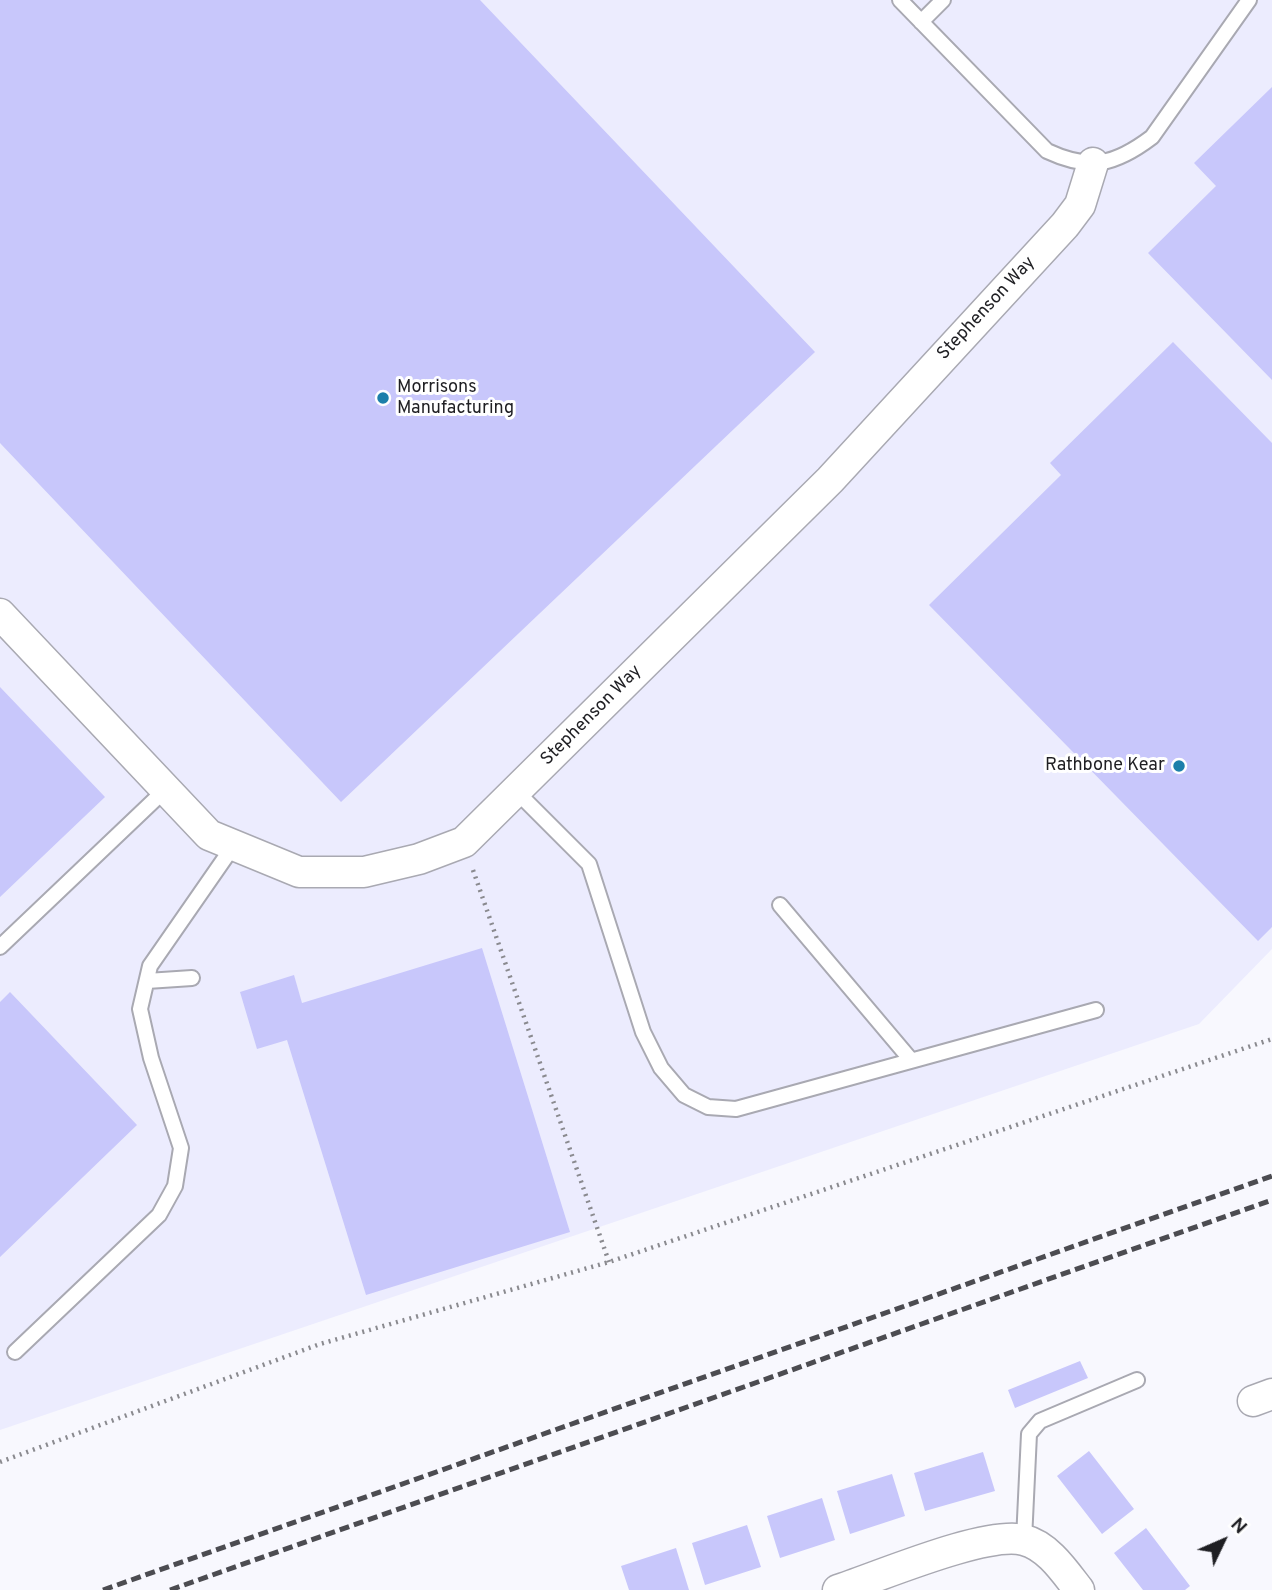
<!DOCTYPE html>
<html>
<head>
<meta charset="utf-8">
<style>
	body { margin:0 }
	#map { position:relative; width:1272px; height:1590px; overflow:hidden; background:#f8f8fe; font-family:Overpass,sans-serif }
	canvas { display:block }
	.north { position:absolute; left:1188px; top:1506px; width:70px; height:70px; -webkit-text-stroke:5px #fff; paint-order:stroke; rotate:46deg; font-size:19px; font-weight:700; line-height:28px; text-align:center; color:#1f1f23 }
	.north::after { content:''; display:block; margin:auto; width:24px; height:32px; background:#1f1f23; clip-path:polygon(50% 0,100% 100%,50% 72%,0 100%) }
</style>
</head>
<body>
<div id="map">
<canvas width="1272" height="1590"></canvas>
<div class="north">N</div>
</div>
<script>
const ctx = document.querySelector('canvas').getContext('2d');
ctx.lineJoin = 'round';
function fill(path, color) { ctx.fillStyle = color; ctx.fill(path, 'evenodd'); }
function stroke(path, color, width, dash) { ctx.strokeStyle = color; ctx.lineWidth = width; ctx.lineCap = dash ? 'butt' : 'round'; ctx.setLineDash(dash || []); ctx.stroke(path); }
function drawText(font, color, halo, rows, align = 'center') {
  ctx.font = font + ' Overpass,sans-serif'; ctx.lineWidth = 6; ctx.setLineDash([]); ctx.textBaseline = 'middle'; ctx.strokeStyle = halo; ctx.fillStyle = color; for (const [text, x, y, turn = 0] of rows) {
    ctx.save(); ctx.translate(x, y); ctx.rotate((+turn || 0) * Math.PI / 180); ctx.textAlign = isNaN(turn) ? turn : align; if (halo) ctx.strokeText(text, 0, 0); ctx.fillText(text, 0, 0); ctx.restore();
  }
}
const built = new Path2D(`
	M 0,0 L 1272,0 L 1272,949 L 1199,1024 L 0,1430 Z`);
const building = new Path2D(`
	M 0,0 L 480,0 L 815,352 L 341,802 L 0,443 Z
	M 1272,87 L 1272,380 L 1148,253 L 1216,186 L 1194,163 Z
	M 1173,342 L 1272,443 L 1272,927 L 1258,941 L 929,605 L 1061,475 L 1050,463 Z
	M 0,687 L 105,797 L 0,897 Z
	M 482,948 L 570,1232 L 366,1295 L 287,1040 L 257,1049 L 240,992 L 294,975 L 302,1003 Z
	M 10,992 L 137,1125 L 0,1257 L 0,1002 Z
	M 1080,1361 L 1088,1378 L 1015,1408 L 1008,1390 Z
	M 1089,1451 L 1134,1509 L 1102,1534 L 1057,1476 Z
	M 983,1452 L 995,1491 L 925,1511 L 914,1473 Z
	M 892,1474 L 905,1516 L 850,1534 L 837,1491 Z
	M 822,1498 L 835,1540 L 780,1558 L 767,1516 Z
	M 747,1525 L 761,1567 L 705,1585 L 692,1543 Z
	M 1146,1528 L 1190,1586 L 1185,1590 L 1143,1590 L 1114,1553 Z
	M 676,1548 L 689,1590 L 629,1590 L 621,1566 Z`);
const path = new Path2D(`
	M 473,870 L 609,1262
	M 0,1462 L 320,1344 L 609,1262 L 1272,1039`);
const lane = new Path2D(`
	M 900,0 L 1047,151 C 1090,171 1115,165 1152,137 L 1249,0
	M 921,22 L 943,0
	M 516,791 L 589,864 L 643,1032 L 661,1068 L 684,1095 L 708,1107 L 736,1109 L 1096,1010
	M 780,905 L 911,1060
	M 0,947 L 166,789
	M 147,981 L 192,978
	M 15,1352 L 159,1215 L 175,1186 L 181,1148 L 151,1058 L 140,1009 L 150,966 L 234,845
	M 1024,1540 L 1029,1434 L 1040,1421 L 1137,1380`);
const street = new Path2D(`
	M 0,614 L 209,835 L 299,872 L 364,872 L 419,859 L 464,842 L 830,480 L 1065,225 L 1080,205 L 1093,163
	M 1253,1401 L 1272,1394
	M 838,1590 C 878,1577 987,1530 1024,1540 C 1048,1546 1065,1572 1079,1590`);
const rail = new Path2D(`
	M 103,1590 L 1272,1176
	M 170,1590 L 1272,1200`);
const markers = [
	[383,398,7,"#1c7faa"],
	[1179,766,7,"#1c7faa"]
];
const streetNames = [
	["Stephenson Way",987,309,-47],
	["Stephenson Way",592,716,-45]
];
const poiNames = [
	["Morrisons",397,388],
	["Manufacturing",397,409],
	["Rathbone Kear",1165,766,"right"]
];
fill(built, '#ececfe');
fill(building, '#c8c7fb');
stroke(lane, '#a9a9b2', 18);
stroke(street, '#a9a9b2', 33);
stroke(path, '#8a8a8f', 4.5, [2, 5]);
stroke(lane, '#fff', 14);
stroke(street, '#fff', 30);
stroke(rail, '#4c4c51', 5, [10, 5]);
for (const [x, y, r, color] of markers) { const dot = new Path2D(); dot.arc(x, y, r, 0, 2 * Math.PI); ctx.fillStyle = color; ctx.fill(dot); stroke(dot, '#fff', 2.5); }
drawText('18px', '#1f1f23', '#fff', streetNames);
drawText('18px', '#1f1f23', '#fff', poiNames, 'left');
</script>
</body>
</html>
